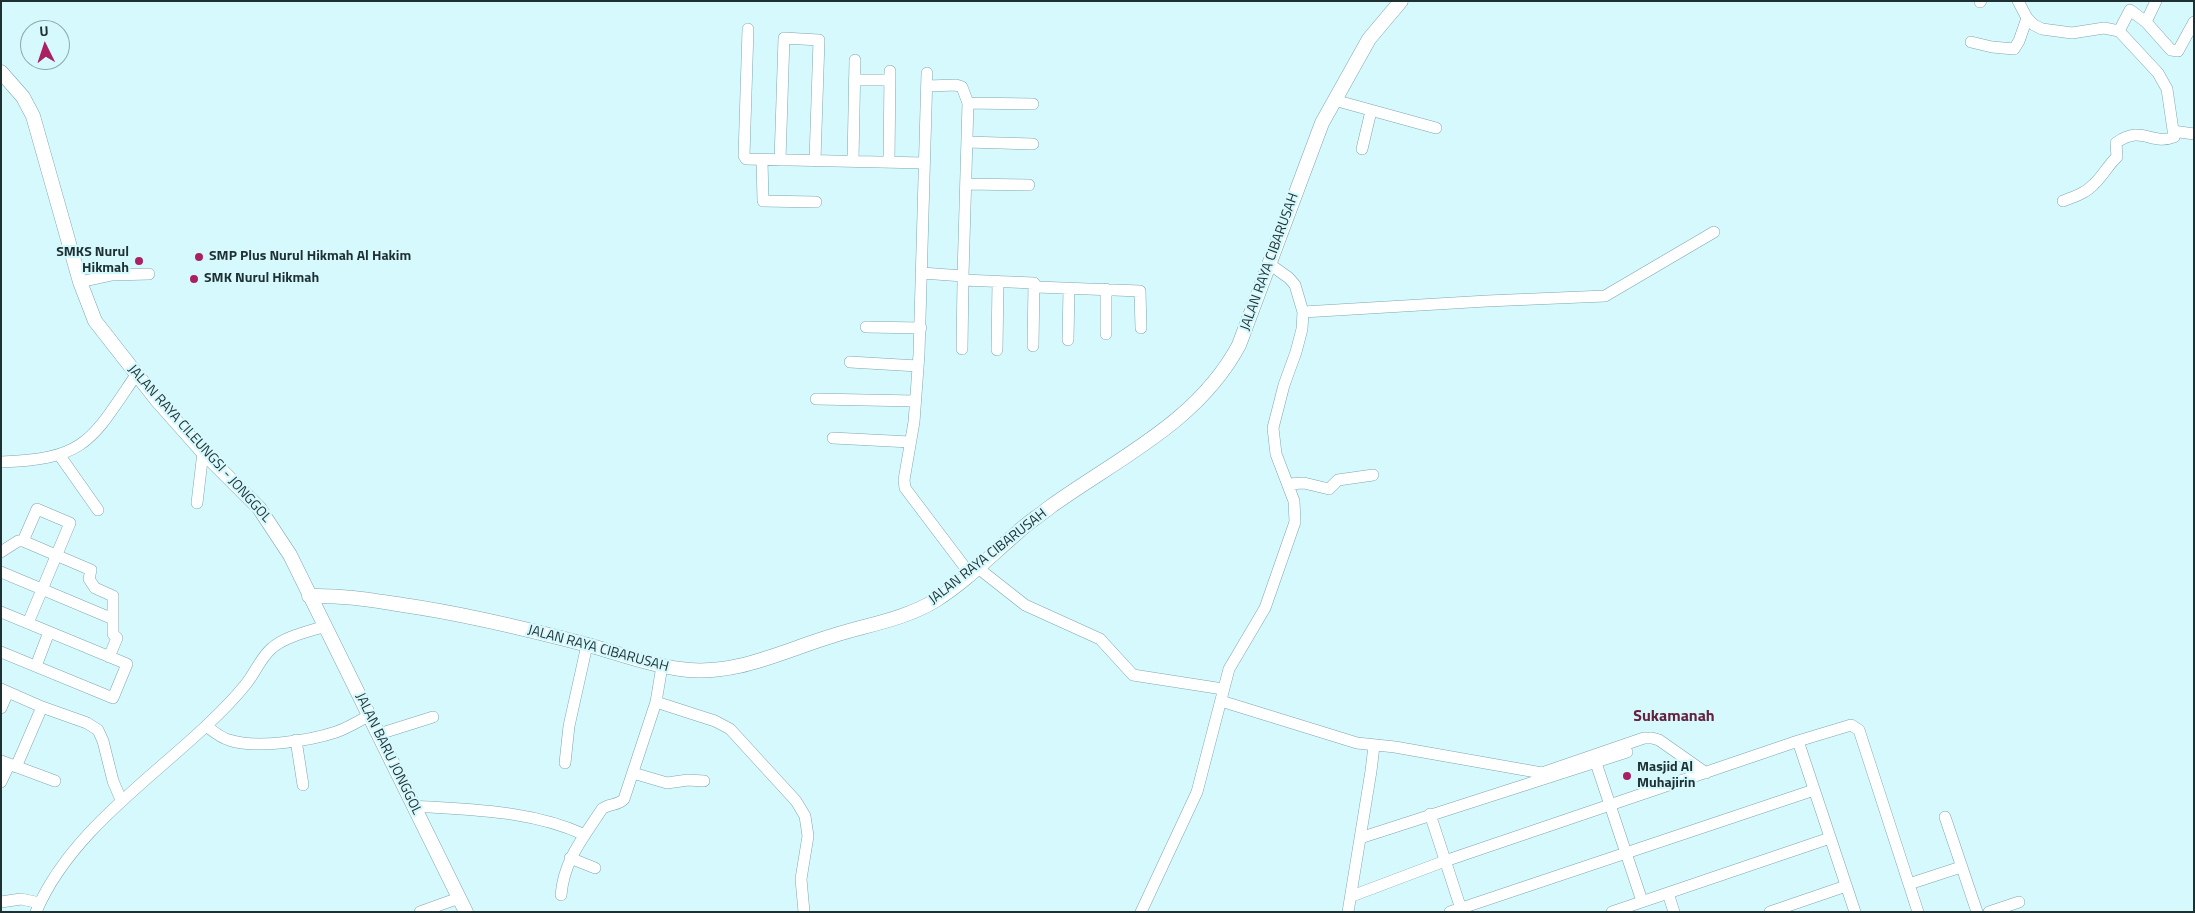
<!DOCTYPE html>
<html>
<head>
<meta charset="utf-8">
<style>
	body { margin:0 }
	#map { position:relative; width:2195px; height:913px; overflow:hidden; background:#d6f9fe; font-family:"Titillium Web",sans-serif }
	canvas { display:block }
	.frame { position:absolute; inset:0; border:2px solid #1f3033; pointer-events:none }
	.north { position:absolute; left:20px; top:20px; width:50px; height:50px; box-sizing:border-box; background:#d6f9fe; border:1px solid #8da9ad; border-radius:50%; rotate:356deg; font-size:14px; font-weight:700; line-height:20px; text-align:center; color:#1f3033 }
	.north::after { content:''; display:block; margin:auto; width:18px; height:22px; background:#aa2062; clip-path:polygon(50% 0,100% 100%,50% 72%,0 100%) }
</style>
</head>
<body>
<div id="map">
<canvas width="2195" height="913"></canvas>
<div class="frame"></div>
<div class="north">U</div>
</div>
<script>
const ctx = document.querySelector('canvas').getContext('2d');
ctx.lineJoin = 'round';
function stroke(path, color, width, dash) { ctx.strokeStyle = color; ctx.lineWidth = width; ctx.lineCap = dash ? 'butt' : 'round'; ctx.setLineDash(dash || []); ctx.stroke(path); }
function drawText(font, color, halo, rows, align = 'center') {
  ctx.font = font + ' "Titillium Web",sans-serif'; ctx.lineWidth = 4.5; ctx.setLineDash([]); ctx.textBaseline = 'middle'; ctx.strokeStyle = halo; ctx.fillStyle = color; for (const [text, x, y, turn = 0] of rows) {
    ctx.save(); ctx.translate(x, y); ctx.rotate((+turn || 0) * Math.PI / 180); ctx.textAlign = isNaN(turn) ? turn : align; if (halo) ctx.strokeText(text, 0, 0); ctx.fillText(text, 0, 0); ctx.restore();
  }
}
const minor = new Path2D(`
	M 2018,1 L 2027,18 L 2034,25 L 2042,29 L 2072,33 L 2104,28 L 2119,31 L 2158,73 L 2167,89 L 2174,137 C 2151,146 2142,124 2116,143 L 2117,157 C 2108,165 2103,176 2094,184 C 2086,193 2074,197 2063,201
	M 1980,2 L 1981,1
	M 2146,22 L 2156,1
	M 748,29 L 744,156 L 746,159 L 924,163
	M 2119,31 L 2130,10 L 2146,22 L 2171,50 L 2178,51 L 2194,22
	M 1971,42 L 1992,47 L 2014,49 L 2019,41 L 2027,18
	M 927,73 L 919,354 L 914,422 L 904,480 L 905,488 L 970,574
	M 854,80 L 890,80
	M 928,86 L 956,85 L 962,87 L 968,103 L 963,276
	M 1334,100 L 1436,128
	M 968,103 L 1033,104
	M 2173,131 L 2194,134
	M 967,142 L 1033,144
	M 1362,149 L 1371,111
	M 762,160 L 763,201 L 816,202
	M 780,160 L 784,38 L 819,40 L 815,160
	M 853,161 L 855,60
	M 889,162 L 890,71
	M 966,184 L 1029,185
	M 922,273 L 963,276 L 963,280 L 1034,283 L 1037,287 L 1140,291 L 1141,328
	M 80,282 L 112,275 L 149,274
	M 1106,289 L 1106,334
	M 1303,312 L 1487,301 L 1605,296 L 1714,232
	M 866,327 L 921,328
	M 1068,340 L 1069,288
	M 1033,346 L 1034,283
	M 962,349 L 963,280
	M 997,350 L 998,281
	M 850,362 L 918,366
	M 816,399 L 915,401
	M 833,438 L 910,442
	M 60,456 L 98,510
	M 1,462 C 86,459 91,441 136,375
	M 1288,484 L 1304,483 L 1329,489 L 1338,480 L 1373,475
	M 197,503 L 203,452
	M 23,541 L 37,509 L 70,523 L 28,623
	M 1,552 L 18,541 L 23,541 L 91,570 L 89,579 L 95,588 L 113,596 L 113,634 L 117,638 L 109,657
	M 978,568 L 1025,605 L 1100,639 L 1133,675 L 1223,689
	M 1,572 L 113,619
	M 1,612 L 127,664 L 113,698 L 1,652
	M 36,666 L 49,632
	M 1,689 L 42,707 L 87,723 L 98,730 L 103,741 L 113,781 L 121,800
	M 1221,701 L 1357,743 L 1395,747 L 1542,773 L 1644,738 L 1652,738 L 1659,740 L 1706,773
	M 656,702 L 715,721 L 730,729 L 796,801 L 805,816 L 808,836 L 801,879 L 804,912
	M 1,708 L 8,692
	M 206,726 C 213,731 221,738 229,740 C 255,749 309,741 336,732 C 348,728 359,721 370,715
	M 379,734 L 433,717
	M 296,740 L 303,785
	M 1798,741 L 1855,912
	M 1,761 L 55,781
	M 565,763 L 569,726 L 587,645
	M 1596,763 L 1642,901
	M 16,767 L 42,707
	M 633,773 L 667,783 L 688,780 L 704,781
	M 1,782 L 9,765
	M 413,806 C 471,810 532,810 585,835
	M 1430,814 L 1462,912
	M 1945,817 L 1977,912
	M 1360,838 L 1627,752
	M 570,858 L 595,868
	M 1909,884 L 1961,867
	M 1668,893 L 1674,912
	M 561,895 C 564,860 583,838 602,809 C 609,803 618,806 624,799 L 656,702 L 662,666
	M 1352,896 L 1445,861 L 1798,741 L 1851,725 L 1859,730 L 1918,912
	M 1,902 L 21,899 L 40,903
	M 36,912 C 68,835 148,781 206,726 C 220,713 234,699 246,684 C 255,673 261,657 272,648 C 286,636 308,632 325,626
	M 420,912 L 459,898
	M 1141,912 L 1197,792 L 1229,669 L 1265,608 L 1295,522 L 1294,501 L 1276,454 L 1273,428 L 1284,385 L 1296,352 L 1302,329 L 1303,312 L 1295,285 L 1289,278 L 1268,263
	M 1348,912 L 1371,771 L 1374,746
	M 1450,912 L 1814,790
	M 1612,912 L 1830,838
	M 1770,912 L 1846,886
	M 1989,912 L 2019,902`);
const major = new Path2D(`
	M 1,72 L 23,97 L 33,116 L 80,282 L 95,321 L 156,399 L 203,452 L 259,508 L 290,555 L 466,912
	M 309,596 C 342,595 371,600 403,605 C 466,614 527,629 588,645 C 618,653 648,665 680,669 C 734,677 782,651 832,636 C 866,625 906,619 936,600 C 966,581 990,556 1017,533 C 1027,523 1039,516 1050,507 C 1118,458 1198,422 1239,345 L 1322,123 L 1369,39 L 1401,1`);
const markers = [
	[199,257,5,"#aa2062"],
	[139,261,5,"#aa2062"],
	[194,279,5,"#aa2062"],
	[1627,776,5,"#aa2062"]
];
const poiNames = [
	["SMKS Nurul",129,253,"right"],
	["Hikmah",129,269,"right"],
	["SMP Plus Nurul Hikmah Al Hakim",209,257],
	["SMK Nurul Hikmah",204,279],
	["Masjid Al",1637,768],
	["Muhajirin",1637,784]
];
const streetNames = [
	["JALAN RAYA CIBARUSAH",1270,262,-70],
	["JALAN RAYA CILEUNGSI - JONGGOL",199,444,48],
	["JALAN RAYA CIBARUSAH",988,557,-38],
	["JALAN RAYA CIBARUSAH",598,649,15],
	["JALAN BARU JONGGOL",388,754,64]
];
const quarterNames = [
	["Sukamanah",1674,717]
];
stroke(minor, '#7da7ad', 12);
stroke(major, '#7da7ad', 15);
stroke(minor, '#fff', 11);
stroke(major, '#fff', 14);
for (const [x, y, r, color] of markers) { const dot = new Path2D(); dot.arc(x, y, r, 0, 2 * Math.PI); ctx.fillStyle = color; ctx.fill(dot); stroke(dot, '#d6f9fe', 2); }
drawText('bold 14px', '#1f3033', '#d6f9fe', poiNames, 'left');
drawText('14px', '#1f3033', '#d6f9fe', streetNames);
drawText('bold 16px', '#64223d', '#d6f9fe', quarterNames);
</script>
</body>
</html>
